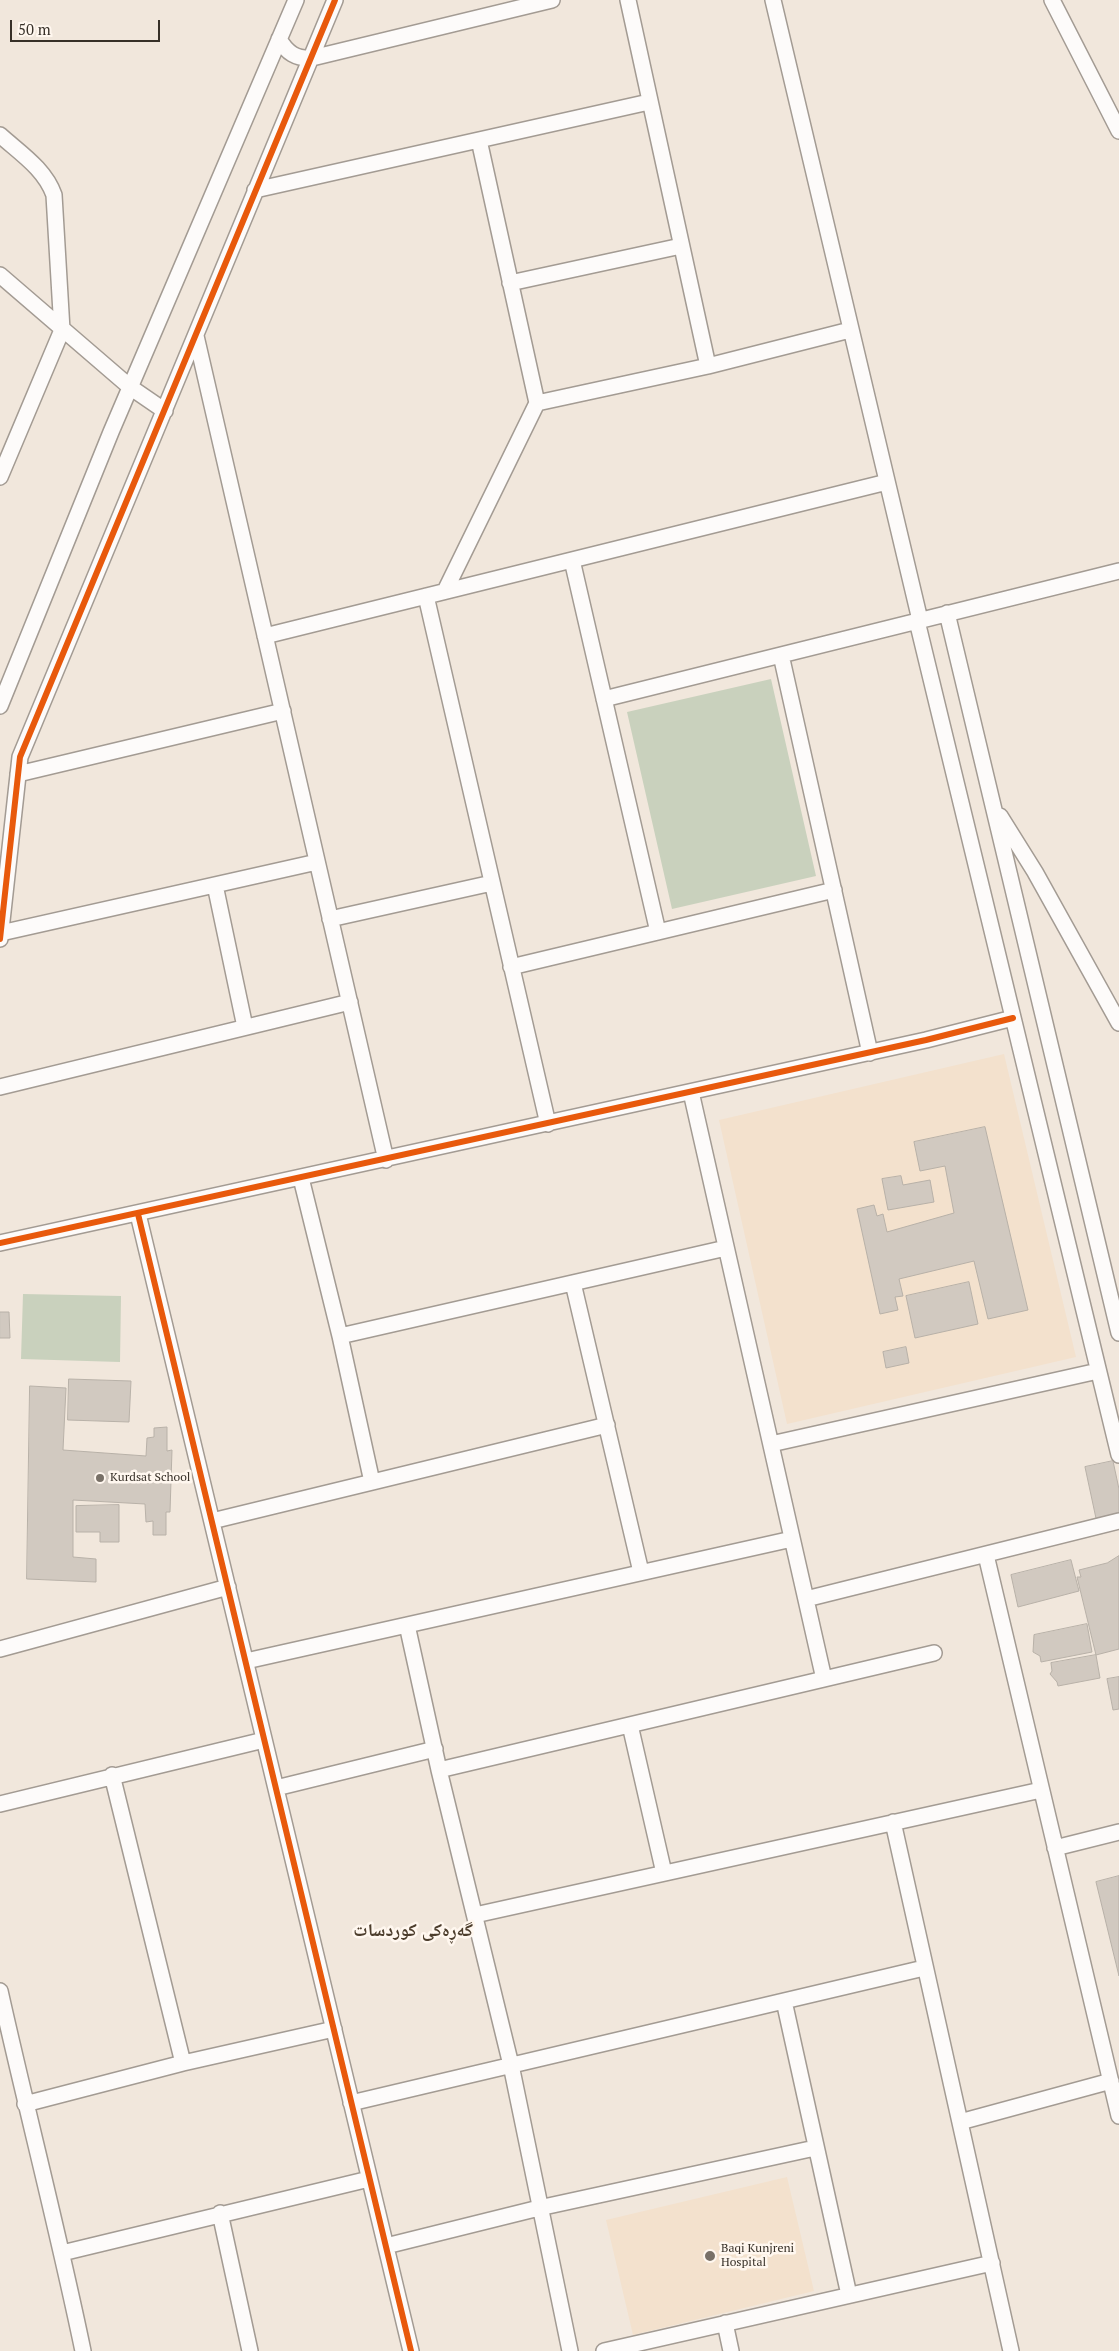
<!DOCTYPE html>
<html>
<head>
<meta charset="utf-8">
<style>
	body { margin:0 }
	#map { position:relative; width:1119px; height:2351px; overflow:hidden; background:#f1e7dc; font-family:"PT Serif",serif }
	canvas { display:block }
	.scale { position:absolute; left:10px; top:20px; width:150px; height:22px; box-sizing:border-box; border:2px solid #373028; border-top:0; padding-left:6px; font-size:15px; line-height:18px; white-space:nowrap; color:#373028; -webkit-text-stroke:4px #fff7ef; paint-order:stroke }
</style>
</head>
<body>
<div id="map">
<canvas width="1119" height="2351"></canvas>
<div class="scale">50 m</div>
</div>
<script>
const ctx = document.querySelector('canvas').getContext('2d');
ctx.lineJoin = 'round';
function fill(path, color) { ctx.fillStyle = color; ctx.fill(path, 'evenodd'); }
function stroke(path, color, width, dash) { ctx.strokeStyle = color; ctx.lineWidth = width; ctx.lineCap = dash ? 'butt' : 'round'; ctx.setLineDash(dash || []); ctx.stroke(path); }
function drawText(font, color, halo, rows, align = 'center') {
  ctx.font = font + ' "PT Serif","Noto Naskh Arabic",serif'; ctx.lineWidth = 5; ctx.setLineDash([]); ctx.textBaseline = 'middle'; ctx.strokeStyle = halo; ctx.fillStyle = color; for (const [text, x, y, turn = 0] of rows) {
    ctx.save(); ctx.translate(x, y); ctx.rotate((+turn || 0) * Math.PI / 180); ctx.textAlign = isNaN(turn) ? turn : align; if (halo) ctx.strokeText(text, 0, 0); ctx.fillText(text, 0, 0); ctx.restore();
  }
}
const built = new Path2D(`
	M 1004,1054 L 1076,1357 L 787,1424 L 719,1120 Z
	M 787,2177 L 814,2291 L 633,2335 L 606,2220 Z`);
const green = new Path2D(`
	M 771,679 L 816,876 L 672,909 L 627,712 Z
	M 23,1294 L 121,1296 L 120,1362 L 21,1359 Z`);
const building = new Path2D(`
	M 985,1127 L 1028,1310 L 988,1319 L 974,1261 L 899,1279 L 903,1296 L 895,1297 L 898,1310 L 880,1314 L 857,1209 L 874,1205 L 877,1216 L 883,1214 L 887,1232 L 954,1213 L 945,1166 L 920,1171 L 914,1142 Z
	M 901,1176 L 903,1185 L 930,1180 L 934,1202 L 888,1210 L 882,1179 Z
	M 969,1282 L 978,1324 L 915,1338 L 906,1296 Z
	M 0,1312 L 9,1312 L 10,1338 L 0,1338 Z
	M 906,1347 L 909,1363 L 886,1368 L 883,1352 Z
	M 69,1379 L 131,1381 L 129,1422 L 68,1420 Z
	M 30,1386 L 66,1388 L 63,1450 L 146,1456 L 147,1438 L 154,1437 L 154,1428 L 167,1427 L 167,1451 L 172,1450 L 170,1512 L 166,1512 L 166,1535 L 153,1535 L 153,1521 L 146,1522 L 145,1504 L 73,1500 L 73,1557 L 96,1559 L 96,1582 L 27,1579 Z
	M 1113,1461 L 1119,1489 L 1119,1519 L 1097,1523 L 1085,1467 Z
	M 119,1505 L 119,1542 L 100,1542 L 100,1532 L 76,1532 L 76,1506 Z
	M 1119,1556 L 1119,1649 L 1096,1655 L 1077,1577 L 1081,1577 L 1079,1570 L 1107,1563 Z
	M 1071,1560 L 1079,1591 L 1018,1607 L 1011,1575 Z
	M 1087,1624 L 1092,1652 L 1041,1662 L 1040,1656 L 1033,1652 L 1034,1635 Z
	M 1096,1655 L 1100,1678 L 1058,1686 L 1057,1682 L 1050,1674 L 1052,1671 L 1051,1663 Z
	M 1119,1677 L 1119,1709 L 1113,1710 L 1107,1679 Z
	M 1119,1876 L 1119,1976 L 1096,1882 Z`);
const minor = new Path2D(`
	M 628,0 L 708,366
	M 773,0 L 920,620
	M 1052,0 L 1119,131
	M 279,39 C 287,53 296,59 312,58 L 552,0
	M 0,135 C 20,153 45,169 54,195 L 62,330 L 0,477
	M 255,190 L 649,102
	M 0,275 L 130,387 L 165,411
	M 510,283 L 681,246
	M 196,336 L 386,1160
	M 537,403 L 708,366 L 850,330
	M 572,560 L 658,932
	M 445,591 L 537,403 L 479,140
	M 426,596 L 548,1124
	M 947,613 L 1119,1333
	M 917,621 L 1119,1455
	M 265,636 L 887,482
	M 781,655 L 870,1053
	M 604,699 L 1119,571
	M 0,706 L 111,432 L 296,0
	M 18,774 L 283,711
	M 1000,816 L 1035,872 L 1119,1023
	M 215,885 L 245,1027
	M 330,919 L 492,883
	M 1,933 L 317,862
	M 0,939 L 20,757 L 335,0
	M 511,967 L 834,890
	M 0,1087 L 350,1002
	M 691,1092 L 824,1679
	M 301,1178 L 340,1336 L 372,1482
	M 138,1214 L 411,2351
	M 0,1243 L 926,1040 L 1013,1018
	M 573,1283 L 641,1572
	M 340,1336 L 726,1248
	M 771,1444 L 1098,1371
	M 212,1521 L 607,1425
	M 986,1555 L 1119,2116
	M 806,1599 L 1119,1521
	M 407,1625 L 439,1770 L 511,2065 L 570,2351
	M 0,1649 L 228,1587
	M 246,1661 L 792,1539
	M 630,1725 L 664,1873
	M 439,1770 L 934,1653
	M 112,1775 L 183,2063
	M 276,1788 L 435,1749
	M 0,1804 L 264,1740
	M 893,1822 L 1011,2351
	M 1055,1848 L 1119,1832
	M 475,1915 L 1041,1790
	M 0,1991 C 27,2112 58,2230 83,2351
	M 784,2001 L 849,2295
	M 351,2103 L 924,1968
	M 25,2104 L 183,2063 L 334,2029
	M 960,2122 L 1111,2081
	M 220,2213 L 250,2351
	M 386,2246 L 539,2208 L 815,2148
	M 62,2253 L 369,2179
	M 725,2323 L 731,2351
	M 604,2351 L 992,2263`);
const cycleway = new Path2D(`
	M 0,939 L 20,757 L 335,0
	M 138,1214 L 411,2351
	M 0,1243 L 926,1040 L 1013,1018`);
const markers = [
	[100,1478,5,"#787067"],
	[710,2256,6,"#787067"]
];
const poiNames = [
	["Kurdsat School",110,1478],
	["Baqi Kunjreni",721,2249],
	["Hospital",721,2263]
];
const districtNames = [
	["گەڕەکی کوردسات",413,1931]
];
fill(built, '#f3e1cd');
fill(green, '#c9d1bd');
fill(building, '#d1c9c0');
stroke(building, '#b8b1a8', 1);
stroke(minor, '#a39b93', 18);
stroke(minor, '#fdfbfa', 15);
stroke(cycleway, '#e8590c', 6);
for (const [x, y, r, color] of markers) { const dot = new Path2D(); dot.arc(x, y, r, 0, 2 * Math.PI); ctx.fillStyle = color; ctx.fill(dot); stroke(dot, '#fff7ef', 2); }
drawText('12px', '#373028', '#fff7ef', poiNames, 'left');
drawText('bold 18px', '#4c3d2c', '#fff7ef', districtNames);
</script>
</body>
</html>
